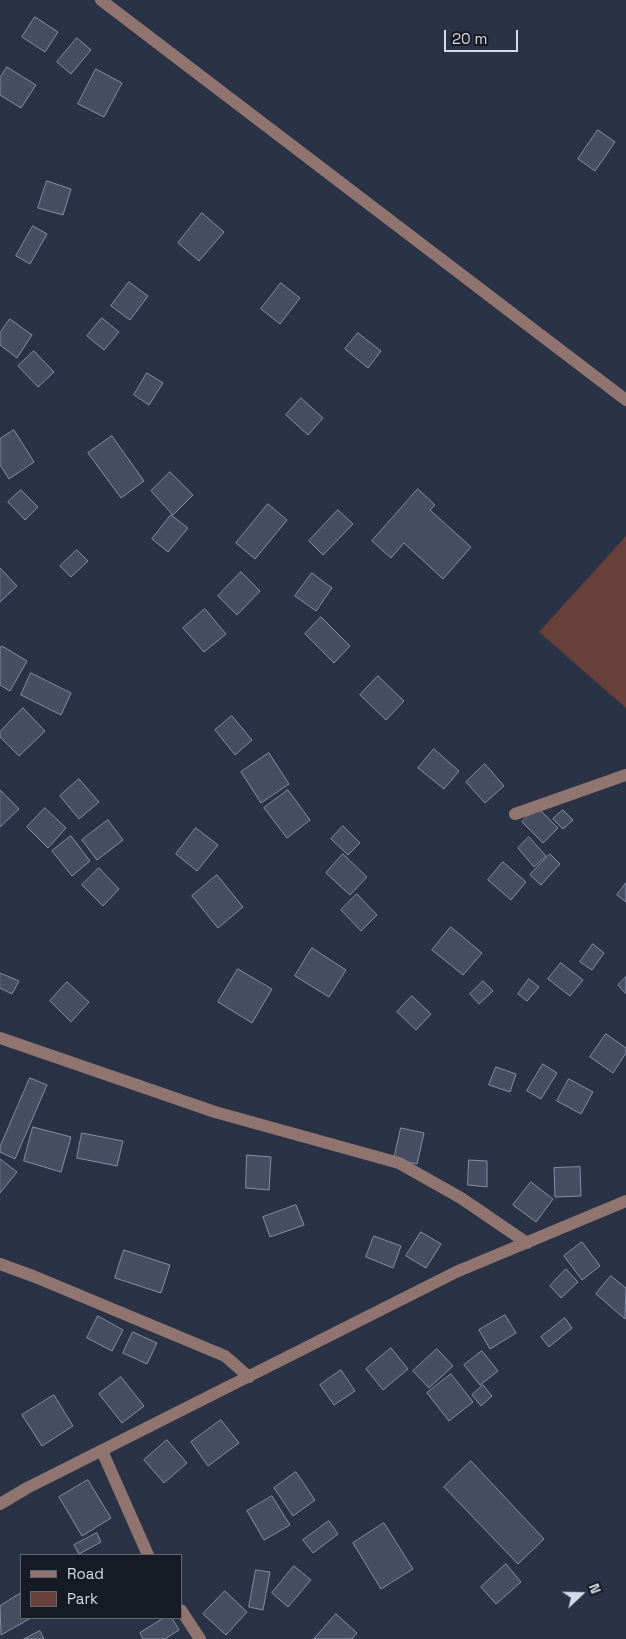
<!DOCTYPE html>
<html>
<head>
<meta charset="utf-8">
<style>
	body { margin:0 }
	#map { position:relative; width:626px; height:1639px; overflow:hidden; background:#2a3245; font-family:"Space Grotesk",sans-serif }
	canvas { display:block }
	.legend { position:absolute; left:20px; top:1554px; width:162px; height:65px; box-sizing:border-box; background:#161a23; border:1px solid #626771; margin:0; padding:6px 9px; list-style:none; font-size:15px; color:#d4dae7 }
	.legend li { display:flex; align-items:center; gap:10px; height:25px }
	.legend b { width:25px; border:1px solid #626771 }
	.north { position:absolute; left:556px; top:1569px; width:50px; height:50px; -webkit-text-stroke:4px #161a23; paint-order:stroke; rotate:69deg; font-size:14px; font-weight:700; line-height:20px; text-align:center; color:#d4dae7 }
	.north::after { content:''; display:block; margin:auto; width:18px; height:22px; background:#d4dae7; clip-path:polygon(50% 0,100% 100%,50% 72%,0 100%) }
	.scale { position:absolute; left:444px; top:30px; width:74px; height:22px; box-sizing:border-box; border:2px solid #d4dae7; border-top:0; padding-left:6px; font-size:15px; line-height:18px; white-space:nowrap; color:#d4dae7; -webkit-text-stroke:4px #161a23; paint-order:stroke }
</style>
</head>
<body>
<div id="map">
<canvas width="626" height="1639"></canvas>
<ul class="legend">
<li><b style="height:6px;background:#90746f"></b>Road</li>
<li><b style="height:14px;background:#67403a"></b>Park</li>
</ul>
<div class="north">N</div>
<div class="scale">20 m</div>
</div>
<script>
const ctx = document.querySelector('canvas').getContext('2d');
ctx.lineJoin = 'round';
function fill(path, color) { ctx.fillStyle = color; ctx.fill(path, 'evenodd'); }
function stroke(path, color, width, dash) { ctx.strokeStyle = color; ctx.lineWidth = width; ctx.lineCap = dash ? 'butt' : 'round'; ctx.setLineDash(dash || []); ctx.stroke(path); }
const green = new Path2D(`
	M 626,536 L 626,708 L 539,632 Z`);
const building = new Path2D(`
	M 35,17 L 58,32 L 45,52 L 22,37 Z
	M 77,38 L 91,50 L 71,74 L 57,62 Z
	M 7,67 L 36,85 L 21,108 L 0,95 L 0,78 Z
	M 96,69 L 122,83 L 104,117 L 78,104 Z
	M 598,130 L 615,142 L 595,171 L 578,159 Z
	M 47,181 L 71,189 L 63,215 L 38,208 Z
	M 202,213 L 224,232 L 199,261 L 178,243 Z
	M 33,226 L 47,234 L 30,264 L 16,256 Z
	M 129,282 L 148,296 L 130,320 L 111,306 Z
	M 281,283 L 300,298 L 280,324 L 261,309 Z
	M 102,318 L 119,332 L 104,350 L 87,336 Z
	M 10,319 L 32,335 L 17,358 L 0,345 L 0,333 Z
	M 358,333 L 381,351 L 368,368 L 345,349 Z
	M 34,351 L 54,372 L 38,387 L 18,366 Z
	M 147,373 L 163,383 L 149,405 L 134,395 Z
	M 301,398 L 323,418 L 308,435 L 286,415 Z
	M 14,430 L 34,462 L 9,479 L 0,465 L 0,439 Z
	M 112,436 L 144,481 L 121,498 L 88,453 Z
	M 170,472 L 193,495 L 173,515 L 151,491 Z
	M 418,489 L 435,505 L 430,510 L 471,547 L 443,579 L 404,543 L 391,558 L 372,541 Z
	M 21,490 L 38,507 L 25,520 L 8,502 Z
	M 268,504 L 287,520 L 255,559 L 236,543 Z
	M 338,510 L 353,524 L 323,555 L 309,541 Z
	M 171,515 L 188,528 L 168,552 L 152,539 Z
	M 77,550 L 88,561 L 71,577 L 60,566 Z
	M 0,568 L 17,586 L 0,602 Z
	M 241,572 L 260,591 L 237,615 L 218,596 Z
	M 312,573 L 332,588 L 316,611 L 295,596 Z
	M 205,609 L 226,634 L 204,652 L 183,628 Z
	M 321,617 L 350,646 L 334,663 L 305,634 Z
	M 2,646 L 27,661 L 10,691 L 0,685 L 0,649 Z
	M 31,673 L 71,693 L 61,715 L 21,695 Z
	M 378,676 L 404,701 L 386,720 L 360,695 Z
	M 23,708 L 45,731 L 19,756 L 0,737 L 0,732 Z
	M 232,716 L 252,740 L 235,755 L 215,730 Z
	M 434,749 L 459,771 L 444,789 L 418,768 Z
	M 269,753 L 289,784 L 261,803 L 241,772 Z
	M 485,764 L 504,786 L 485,803 L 466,782 Z
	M 79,779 L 99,802 L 79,819 L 60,796 Z
	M 0,790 L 19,809 L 0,827 Z
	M 288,790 L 310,820 L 287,838 L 264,808 Z
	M 537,807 L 558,828 L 543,843 L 522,822 Z
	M 45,808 L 66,828 L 48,848 L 27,827 Z
	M 563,810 L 573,820 L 563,829 L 553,819 Z
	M 108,820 L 123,840 L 97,860 L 82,840 Z
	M 343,826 L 360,843 L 348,855 L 331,839 Z
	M 196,828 L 218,845 L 197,871 L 176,854 Z
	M 71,836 L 90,861 L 72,876 L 52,851 Z
	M 529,837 L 546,856 L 534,867 L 518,848 Z
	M 343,854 L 367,877 L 350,895 L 326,873 Z
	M 550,854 L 560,864 L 541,885 L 530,875 Z
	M 503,862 L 526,882 L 511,900 L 488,880 Z
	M 99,868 L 119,889 L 103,906 L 82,885 Z
	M 217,875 L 243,907 L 218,928 L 192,896 Z
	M 626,883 L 626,902 L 617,895 Z
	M 357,894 L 377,915 L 361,931 L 341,910 Z
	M 451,927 L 482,953 L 463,975 L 432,950 Z
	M 593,944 L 604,953 L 592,970 L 580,962 Z
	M 312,948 L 346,970 L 329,997 L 295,976 Z
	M 561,963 L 583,980 L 570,996 L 548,979 Z
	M 238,969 L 272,989 L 252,1023 L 218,1002 Z
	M 0,973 L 19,981 L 12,994 L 0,988 Z
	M 626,977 L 626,994 L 618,985 Z
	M 529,979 L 539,987 L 527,1001 L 518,994 Z
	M 483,981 L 493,991 L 479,1004 L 470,994 Z
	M 67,982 L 89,1002 L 71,1022 L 50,1001 Z
	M 412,996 L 431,1014 L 416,1030 L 397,1012 Z
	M 606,1034 L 626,1048 L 626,1053 L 613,1073 L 590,1057 Z
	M 543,1064 L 557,1073 L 541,1099 L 527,1091 Z
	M 496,1067 L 516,1074 L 510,1092 L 489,1085 Z
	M 30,1078 L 47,1085 L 15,1159 L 0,1152 L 0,1147 Z
	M 569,1079 L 593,1092 L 581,1114 L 557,1101 Z
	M 33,1127 L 71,1137 L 61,1172 L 24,1161 Z
	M 401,1128 L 424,1133 L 417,1164 L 394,1159 Z
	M 82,1133 L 123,1141 L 117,1166 L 77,1158 Z
	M 247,1155 L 271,1157 L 269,1190 L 246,1188 Z
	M 0,1159 L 17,1172 L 0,1193 Z
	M 469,1160 L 487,1161 L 487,1187 L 468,1185 Z
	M 580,1167 L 581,1196 L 555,1197 L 554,1168 Z
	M 531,1182 L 553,1199 L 536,1222 L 513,1205 Z
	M 296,1205 L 304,1225 L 270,1237 L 263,1217 Z
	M 421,1232 L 441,1244 L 426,1268 L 406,1256 Z
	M 374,1236 L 401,1246 L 393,1268 L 366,1257 Z
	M 582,1242 L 600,1266 L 582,1280 L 564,1256 Z
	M 124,1250 L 170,1265 L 161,1293 L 115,1278 Z
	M 566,1269 L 578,1282 L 561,1298 L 550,1286 Z
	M 611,1276 L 626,1288 L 625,1319 L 596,1294 Z
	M 505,1315 L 516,1333 L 490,1349 L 479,1330 Z
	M 98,1316 L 123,1330 L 112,1351 L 87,1338 Z
	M 565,1318 L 572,1328 L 549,1347 L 541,1337 Z
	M 133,1332 L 157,1343 L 147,1364 L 123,1353 Z
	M 391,1348 L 408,1369 L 383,1390 L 366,1369 Z
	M 437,1349 L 453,1366 L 429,1388 L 413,1371 Z
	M 482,1351 L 498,1371 L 480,1385 L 464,1365 Z
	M 341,1370 L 355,1391 L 334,1405 L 320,1385 Z
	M 451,1374 L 473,1402 L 449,1421 L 427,1393 Z
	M 121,1377 L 144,1406 L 122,1423 L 99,1394 Z
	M 483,1385 L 492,1396 L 481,1406 L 472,1395 Z
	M 54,1395 L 73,1426 L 42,1446 L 22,1415 Z
	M 221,1420 L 239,1443 L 208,1466 L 191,1442 Z
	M 167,1440 L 187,1463 L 164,1483 L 144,1460 Z
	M 471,1461 L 544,1539 L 518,1564 L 444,1487 Z
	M 296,1472 L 315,1500 L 293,1516 L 274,1488 Z
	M 88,1480 L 111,1518 L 82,1536 L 59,1497 Z
	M 272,1496 L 290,1525 L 264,1540 L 247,1511 Z
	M 329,1521 L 338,1534 L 313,1553 L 303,1540 Z
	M 384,1523 L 413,1569 L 381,1589 L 353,1543 Z
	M 97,1533 L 101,1542 L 79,1554 L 74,1545 Z
	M 506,1564 L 521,1582 L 496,1604 L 481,1587 Z
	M 294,1566 L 311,1580 L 288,1607 L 272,1593 Z
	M 256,1570 L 270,1572 L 263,1610 L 249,1607 Z
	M 225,1591 L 247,1612 L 226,1635 L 203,1614 Z
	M 21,1593 L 21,1618 L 31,1618 L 1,1635 L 0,1606 Z
	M 336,1614 L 357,1633 L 352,1639 L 314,1639 Z
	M 164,1618 L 172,1618 L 179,1630 L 165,1639 L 143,1639 L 140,1633 Z
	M 40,1631 L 44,1639 L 24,1639 Z`);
const minor = new Path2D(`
	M 101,0 L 626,400
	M 515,814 L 626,775
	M 0,1038 L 215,1112 L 399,1163 L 461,1198 L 527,1243
	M 0,1264 L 33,1276 L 225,1356 L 249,1377
	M 102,1451 L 148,1555
	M 0,1504 L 27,1488 L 456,1272 L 626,1201
	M 181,1610 L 200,1639`);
fill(green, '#67403a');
fill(building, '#454e63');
stroke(building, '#848ea6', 1);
stroke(minor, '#90746f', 12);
</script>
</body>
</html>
